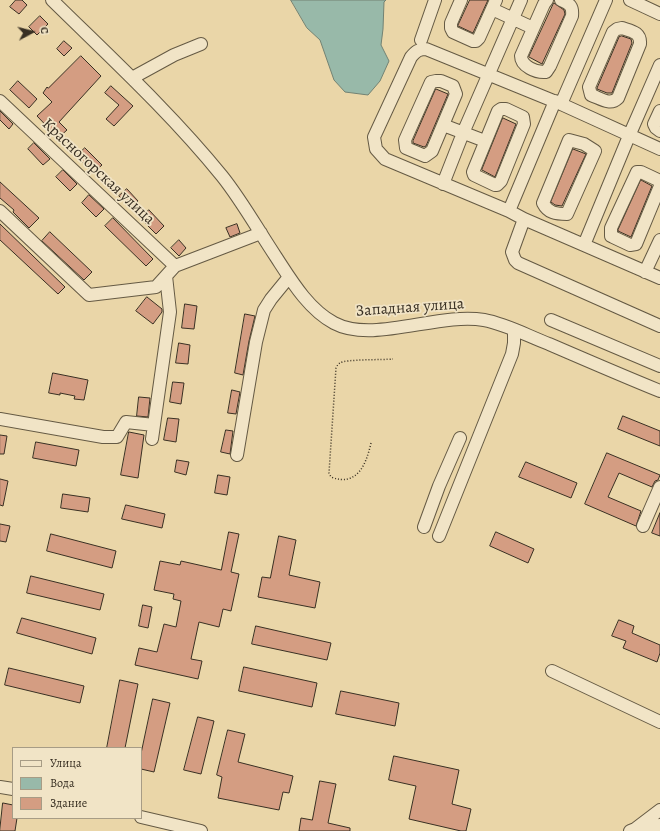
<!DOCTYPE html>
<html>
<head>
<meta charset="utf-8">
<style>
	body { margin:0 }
	#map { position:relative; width:660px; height:831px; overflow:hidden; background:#ead6a8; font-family:Alegreya,serif }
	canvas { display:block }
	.legend { position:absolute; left:12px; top:747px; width:130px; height:72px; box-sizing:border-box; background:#f1e4c6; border:1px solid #a79c85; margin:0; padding:5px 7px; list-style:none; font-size:12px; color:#393023 }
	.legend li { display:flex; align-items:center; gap:8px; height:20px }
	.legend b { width:20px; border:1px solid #a79c85 }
	.north { position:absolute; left:12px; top:12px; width:40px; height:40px; -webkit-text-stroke:3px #f1e4c6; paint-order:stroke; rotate:83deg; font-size:11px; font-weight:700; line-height:16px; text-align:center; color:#393023 }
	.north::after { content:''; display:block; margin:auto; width:14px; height:18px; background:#393023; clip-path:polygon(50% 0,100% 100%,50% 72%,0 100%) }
</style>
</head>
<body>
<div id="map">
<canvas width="660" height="831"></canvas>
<ul class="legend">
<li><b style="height:5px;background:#f1e4c6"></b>Улица</li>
<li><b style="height:11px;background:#98b9a9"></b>Вода</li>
<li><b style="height:11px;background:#d49d82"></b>Здание</li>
</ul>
<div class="north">С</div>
</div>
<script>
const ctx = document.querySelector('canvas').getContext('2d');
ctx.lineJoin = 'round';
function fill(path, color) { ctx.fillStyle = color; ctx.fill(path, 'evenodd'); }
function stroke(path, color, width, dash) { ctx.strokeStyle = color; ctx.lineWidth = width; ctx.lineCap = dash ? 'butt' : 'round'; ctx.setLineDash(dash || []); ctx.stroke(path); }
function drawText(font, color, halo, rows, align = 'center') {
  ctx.font = font + ' Alegreya,serif'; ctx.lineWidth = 3.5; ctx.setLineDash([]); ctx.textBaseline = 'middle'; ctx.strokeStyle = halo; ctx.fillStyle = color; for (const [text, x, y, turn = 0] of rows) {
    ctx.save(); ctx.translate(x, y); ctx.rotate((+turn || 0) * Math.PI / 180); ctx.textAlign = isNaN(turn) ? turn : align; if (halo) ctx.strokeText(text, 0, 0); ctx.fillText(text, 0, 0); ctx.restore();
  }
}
const water = new Path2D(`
	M 291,0 L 386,0 L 384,2 L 383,29 L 381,45 L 389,61 L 380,81 L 368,95 L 345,92 L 334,80 L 320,40 L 307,28 Z`);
const building = new Path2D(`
	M 16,0 L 22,0 L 27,5 L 19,14 L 10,7 Z
	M 470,0 L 488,0 L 473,33 L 458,26 Z
	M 554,3 L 564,10 L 565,14 L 542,64 L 529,57 Z
	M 40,16 L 48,24 L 37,35 L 29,27 Z
	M 622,36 L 631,39 L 632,43 L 612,93 L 607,93 L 597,89 L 597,88 L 619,37 Z
	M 64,41 L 72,48 L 64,56 L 57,49 Z
	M 81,56 L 101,76 L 59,122 L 67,130 L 58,138 L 37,116 L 52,102 L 43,93 L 47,87 L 48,88 Z
	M 18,81 L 37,99 L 29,108 L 10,90 Z
	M 111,86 L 133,106 L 114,126 L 106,119 L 119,105 L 105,93 Z
	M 436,89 L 448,94 L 426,146 L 424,147 L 413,143 L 413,141 Z
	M 0,111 L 13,124 L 9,129 L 0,120 Z
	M 503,118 L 516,124 L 495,177 L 482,170 Z
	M 34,143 L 50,159 L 43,165 L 28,149 Z
	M 85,148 L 102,165 L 93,173 L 77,156 Z
	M 573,149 L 586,154 L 562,206 L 555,205 L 551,202 Z
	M 63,170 L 77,184 L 70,191 L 56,177 Z
	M 641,180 L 652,186 L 631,237 L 618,231 L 618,230 Z
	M 0,182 L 39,218 L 29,228 L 13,212 L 14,210 L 0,198 Z
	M 127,189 L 138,201 L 131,208 L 119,196 Z
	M 89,195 L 104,209 L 96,217 L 82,203 Z
	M 149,210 L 164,226 L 156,234 L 141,219 Z
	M 113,218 L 153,259 L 146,266 L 105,226 Z
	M 0,224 L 65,287 L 58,294 L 0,240 Z
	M 237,224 L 240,233 L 230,237 L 226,228 Z
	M 50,232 L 92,272 L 84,280 L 42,241 Z
	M 179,240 L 186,248 L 179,256 L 171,248 Z
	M 147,297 L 162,309 L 162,312 L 153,324 L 136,311 Z
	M 185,304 L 197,306 L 194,329 L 182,328 Z
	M 245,314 L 255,316 L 249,341 L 243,375 L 235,373 Z
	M 179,343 L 190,345 L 188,364 L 176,363 Z
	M 53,373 L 88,380 L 84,400 L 74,399 L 75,396 L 60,393 L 60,395 L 49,393 Z
	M 173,382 L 184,383 L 181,404 L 170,402 Z
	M 232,390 L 240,392 L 236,414 L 228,413 Z
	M 139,397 L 150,398 L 148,417 L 137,416 Z
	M 623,416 L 660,431 L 660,446 L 618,429 Z
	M 168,418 L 179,419 L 176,442 L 164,440 Z
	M 226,430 L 233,431 L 230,454 L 221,452 Z
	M 129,432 L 144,435 L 138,478 L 121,475 Z
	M 0,435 L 7,436 L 4,454 L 0,454 Z
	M 36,442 L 79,450 L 76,466 L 33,458 Z
	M 607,453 L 660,475 L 658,480 L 655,481 L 652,487 L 619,473 L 608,497 L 641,511 L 636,526 L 585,504 Z
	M 177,460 L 189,462 L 186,475 L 175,472 Z
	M 526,462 L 577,483 L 571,498 L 519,477 Z
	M 218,475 L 230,477 L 227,495 L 215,493 Z
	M 0,479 L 8,481 L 3,506 L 0,505 Z
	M 63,494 L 90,498 L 88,512 L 61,508 Z
	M 126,505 L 165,514 L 162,528 L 122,519 Z
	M 660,513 L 660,536 L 652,533 Z
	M 0,524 L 10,526 L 6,542 L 0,541 Z
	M 229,532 L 239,534 L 231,572 L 239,574 L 231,611 L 223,609 L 219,627 L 199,622 L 191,659 L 202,661 L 198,679 L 135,665 L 139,648 L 157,652 L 164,624 L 176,627 L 181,601 L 173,599 L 174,594 L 154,590 L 160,561 L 180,565 L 181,561 L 221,570 Z
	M 496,532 L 534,549 L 528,563 L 490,546 Z
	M 51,534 L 116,551 L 112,568 L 47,551 Z
	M 279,536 L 296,540 L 289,575 L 320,582 L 315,608 L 258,597 L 262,577 L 270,578 Z
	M 31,576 L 104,594 L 100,610 L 27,593 Z
	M 143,605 L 152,607 L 148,628 L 139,626 Z
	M 22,618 L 96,638 L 92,654 L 17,633 Z
	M 619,620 L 634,626 L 632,633 L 660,645 L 660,653 L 657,662 L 623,648 L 626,641 L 612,636 Z
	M 256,626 L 331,643 L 327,660 L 252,644 Z
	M 244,667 L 317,683 L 312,707 L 239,691 Z
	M 9,668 L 84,686 L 80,703 L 5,685 Z
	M 120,680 L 138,684 L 125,748 L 107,748 Z
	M 341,691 L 399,703 L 395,726 L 336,714 Z
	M 153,699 L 170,703 L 154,772 L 141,769 L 141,754 Z
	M 198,717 L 214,721 L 201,774 L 184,770 Z
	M 228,730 L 245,734 L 238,762 L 293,776 L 289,793 L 283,792 L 279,810 L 218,798 L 222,777 L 217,775 Z
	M 394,756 L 459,770 L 452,804 L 471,809 L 466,831 L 461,831 L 409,819 L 416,786 L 389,780 Z
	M 320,781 L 336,784 L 328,823 L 350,828 L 350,831 L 299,831 L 301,818 L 312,820 Z
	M 3,803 L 13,805 L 13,818 L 17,818 L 15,831 L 0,831 Z`);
const path = new Path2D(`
	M 371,443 C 366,465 357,487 331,477 L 329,473 L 336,368 C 337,366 338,364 340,363 C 345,359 384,360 393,359`);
const minor = new Path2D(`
	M 52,0 C 110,57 171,113 222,176 C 242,201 258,230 276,257 C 291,280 308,309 334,323 C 373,344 439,312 484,320 C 506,324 528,336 549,344 C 586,360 623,376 660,391
	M 461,0 L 451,23 L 451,28 L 453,32 L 473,41 L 476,41 L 479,38 L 496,0
	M 547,0 L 544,4 L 521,56 C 521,66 536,73 546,72 L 550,66 L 572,16 C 573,6 570,4 561,0
	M 630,0 L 660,14
	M 492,9 L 533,28
	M 622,28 C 631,31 641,32 640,44 L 618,98 C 610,106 600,98 591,95 L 589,87 L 613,32 L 617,29 Z
	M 421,40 L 435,0
	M 132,78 L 174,55 L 201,44
	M 436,81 L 441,81 L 453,86 L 456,94 L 432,151 L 425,156 L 406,148 L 405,140 L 431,82 Z
	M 0,101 L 175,266
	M 561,104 L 606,0
	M 501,109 L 506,109 L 523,117 L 524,124 L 501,181 L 497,185 L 495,185 L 474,175 L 473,172 L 498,111 Z
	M 660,111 L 654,124 L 656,128 L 660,131
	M 443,125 L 485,141
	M 569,140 L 584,144 L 595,151 L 567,214 C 556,214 548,213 543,203 Z
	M 660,149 L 561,104 L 426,49 C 419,49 416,51 411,57 L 374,137 L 376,149 L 385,159 L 509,211 L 524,219 L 660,278
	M 660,181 L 641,172 L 637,172 L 611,228 L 611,236 L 613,237 L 630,245 L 636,244 L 660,186
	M 443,184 L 463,133 L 521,0
	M 0,211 L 89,295 L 156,287 L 175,266 L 261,233
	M 509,211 L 555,101
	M 524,219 L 512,252 L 515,260 L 518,263 L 660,326
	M 584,245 L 629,136 L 660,65
	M 645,272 L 660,240
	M 551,320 L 660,366
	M 0,419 L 103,437 L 117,437 L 126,422 L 154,425
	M 152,439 L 170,312 L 166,276
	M 237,455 L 256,342 L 264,310 L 271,299 L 289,277
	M 643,526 L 660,487
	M 424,527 L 439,486 L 460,438
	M 439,536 L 512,354 L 514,343 L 514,330
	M 552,671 L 660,722
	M 0,787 L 13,789
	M 141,817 L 201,831
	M 636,829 L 660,825
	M 630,831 L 635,829 L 660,810`);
const streetNames = [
	["Красногорская улица",98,172,43],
	["Западная улица",410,308,-4]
];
fill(water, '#98b9a9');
stroke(water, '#728273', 1);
fill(building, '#d49d82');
stroke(building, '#393023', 1);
stroke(minor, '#655a44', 14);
stroke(path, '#393023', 1.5, [1, 2]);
stroke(minor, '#f1e4c6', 12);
drawText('16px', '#393023', '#f1e4c6', streetNames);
</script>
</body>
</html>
